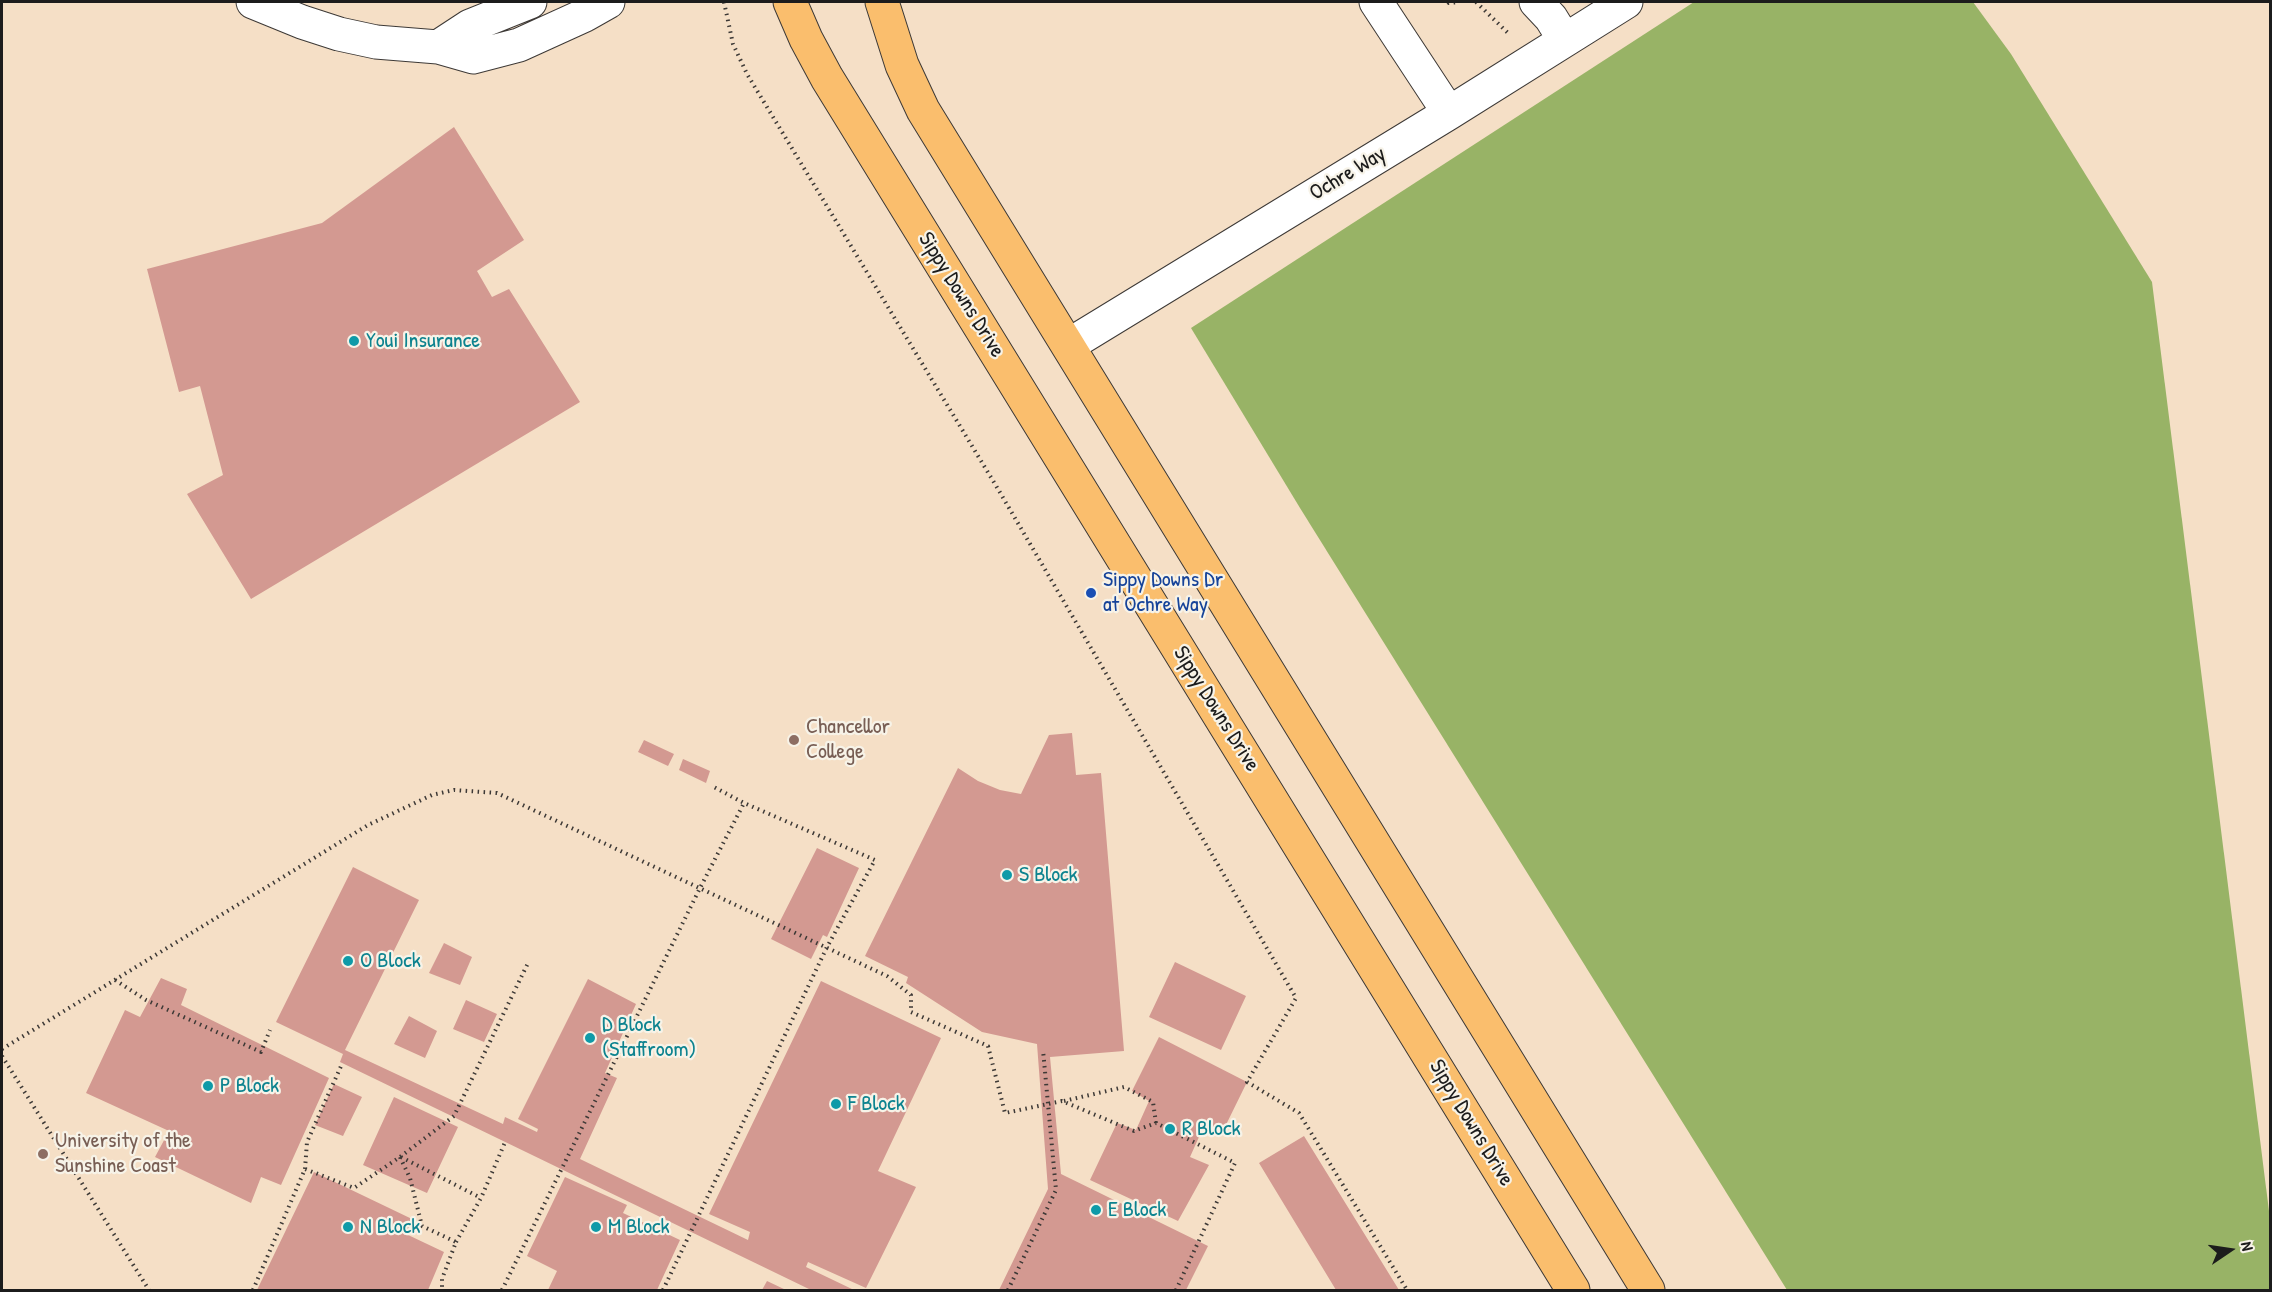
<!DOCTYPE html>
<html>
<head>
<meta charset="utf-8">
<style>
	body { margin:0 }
	#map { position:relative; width:2272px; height:1292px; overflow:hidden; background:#f5dfc6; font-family:"Patrick Hand",sans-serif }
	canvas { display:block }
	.frame { position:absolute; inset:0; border:3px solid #1c1c1c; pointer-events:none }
	.north { position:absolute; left:2200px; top:1220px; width:60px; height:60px; -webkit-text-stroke:4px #f7f3e8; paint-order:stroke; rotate:77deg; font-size:16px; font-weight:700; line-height:24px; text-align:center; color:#1c1c1c }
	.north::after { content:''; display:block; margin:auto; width:21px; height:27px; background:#1c1c1c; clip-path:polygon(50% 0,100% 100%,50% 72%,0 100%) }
</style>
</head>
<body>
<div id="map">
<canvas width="2272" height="1292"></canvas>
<div class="frame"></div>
<div class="north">N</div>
</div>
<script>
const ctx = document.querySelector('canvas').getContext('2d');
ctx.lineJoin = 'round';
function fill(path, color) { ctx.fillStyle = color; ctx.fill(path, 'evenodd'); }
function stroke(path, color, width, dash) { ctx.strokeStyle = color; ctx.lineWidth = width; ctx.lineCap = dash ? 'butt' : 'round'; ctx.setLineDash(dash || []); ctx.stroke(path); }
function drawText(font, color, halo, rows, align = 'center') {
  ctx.font = font + ' "Patrick Hand",sans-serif'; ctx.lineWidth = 4.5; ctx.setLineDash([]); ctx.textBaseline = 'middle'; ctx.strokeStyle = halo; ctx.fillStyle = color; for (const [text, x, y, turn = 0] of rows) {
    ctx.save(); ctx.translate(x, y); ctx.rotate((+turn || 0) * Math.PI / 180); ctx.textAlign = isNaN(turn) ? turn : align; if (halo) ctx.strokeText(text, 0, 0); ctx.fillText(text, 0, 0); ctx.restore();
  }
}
const forest = new Path2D(`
	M 1694,2 L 1973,2 L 2011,54 L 2152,282 L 2270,1219 L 2270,1290 L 1787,1290 L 1300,508 L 1191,328 Z`);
const building = new Path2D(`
	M 454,127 L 524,240 L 477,271 L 492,297 L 509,289 L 580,402 L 251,599 L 187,494 L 223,475 L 200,386 L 179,392 L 147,269 L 322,223 Z
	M 1072,733 L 1076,775 L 1101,773 L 1124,1051 L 1050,1057 L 1061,1174 L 1208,1246 L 1186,1290 L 999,1290 L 1048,1189 L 1037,1044 L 982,1032 L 906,983 L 908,977 L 865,956 L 958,768 L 978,781 L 1000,790 L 1021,794 L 1049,735 Z
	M 644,740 L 674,754 L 668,766 L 638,752 Z
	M 683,759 L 710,771 L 706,783 L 679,770 Z
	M 817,848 L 859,868 L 827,937 L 823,935 L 811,959 L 771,939 Z
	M 353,867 L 419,900 L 345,1050 L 503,1124 L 505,1117 L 537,1132 L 538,1129 L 518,1119 L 588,979 L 636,1004 L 605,1073 L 617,1078 L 580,1159 L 748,1240 L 750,1232 L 709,1214 L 821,981 L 941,1038 L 878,1171 L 916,1187 L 866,1288 L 808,1262 L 806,1267 L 854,1290 L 811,1290 L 340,1062 L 343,1054 L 276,1022 Z
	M 444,943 L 472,957 L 460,985 L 429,973 Z
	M 1175,962 L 1246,996 L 1221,1050 L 1149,1017 Z
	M 161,978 L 187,989 L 181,1005 L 329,1078 L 281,1185 L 261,1177 L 251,1203 L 155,1157 L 169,1131 L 86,1093 L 125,1010 L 140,1017 Z
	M 466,1000 L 497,1014 L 484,1042 L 453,1029 Z
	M 409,1016 L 437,1031 L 425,1058 L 394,1044 Z
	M 1159,1037 L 1247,1082 L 1221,1135 L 1203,1128 L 1190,1157 L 1209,1165 L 1178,1221 L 1090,1180 L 1117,1123 L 1136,1130 L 1149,1101 L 1132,1091 Z
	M 334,1084 L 362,1097 L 343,1136 L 315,1125 Z
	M 394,1097 L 458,1127 L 427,1193 L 363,1165 Z
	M 1304,1136 L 1399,1290 L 1336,1290 L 1259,1163 Z
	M 314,1172 L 412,1219 L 406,1234 L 444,1252 L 428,1290 L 257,1290 Z
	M 565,1177 L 627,1205 L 623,1213 L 680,1240 L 657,1290 L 548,1290 L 557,1271 L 527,1256 Z
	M 767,1281 L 786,1290 L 762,1290 Z`);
const path = new Path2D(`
	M 724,2 L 733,44 L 747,74 L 995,484 L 1296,998 L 1247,1082 L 1299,1113 L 1407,1290
	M 1448,2 L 1449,3 L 1459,2
	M 1476,2 L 1509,34
	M 115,980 L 146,1000 L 261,1052 L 270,1030
	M 2,1049 L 368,825 L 432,795 L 454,790 L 497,793 L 887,976 L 911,995 L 911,1012 L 988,1046 L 1005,1113 L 1062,1101 L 1134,1131 L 1156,1123 L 1235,1163 L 1176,1290
	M 2,1056 L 149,1290
	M 1064,1101 L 1124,1087 L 1153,1102 L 1156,1123
	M 400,1157 L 410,1178 L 422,1226 L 456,1242 L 442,1279 L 442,1290
	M 401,1157 L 481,1198
	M 305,1169 L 307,1142 L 342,1064
	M 456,1242 L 481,1198 L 506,1140
	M 253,1290 L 305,1169 L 354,1188 L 400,1157 L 454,1116 L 528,963
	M 502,1290 L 700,888 L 744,803
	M 663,1290 L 827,947 L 875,860 L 744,803 L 712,786
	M 1008,1290 L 1056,1190 L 1043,1050`);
const minor = new Path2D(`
	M 253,2 L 302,22 L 339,34 L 376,42 L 438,47 L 473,57 L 519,45 L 585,15 L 608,2
	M 1376,2 L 1449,113
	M 1536,2 L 1551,18 L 1564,39
	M 438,47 L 470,26 L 530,2
	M 1069,345 L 1449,113 L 1626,2`);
const major = new Path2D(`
	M 790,2 L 806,39 L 827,78 L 1573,1290
	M 882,2 L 902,65 L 923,110 L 1648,1290`);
const markers = [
	[354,341,6,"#0f9aa8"],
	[1091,593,6,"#1a4fb4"],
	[794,740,6,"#8d6e63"],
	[1007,875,6,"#0f9aa8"],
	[348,961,6,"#0f9aa8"],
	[590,1038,6,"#0f9aa8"],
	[208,1086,6,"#0f9aa8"],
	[836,1104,6,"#0f9aa8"],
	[1170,1129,6,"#0f9aa8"],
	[43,1154,6,"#8d6e63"],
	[1096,1210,6,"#0f9aa8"],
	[348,1227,6,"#0f9aa8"],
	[596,1227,6,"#0f9aa8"]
];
const streetNames = [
	["Ochre Way",1348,174,-31],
	["Sippy Downs Drive",961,295,58],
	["Sippy Downs Drive",1216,709,58],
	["Sippy Downs Drive",1471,1123,59]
];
const cultureNames = [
	["Youi Insurance",366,341],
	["S Block",1019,875],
	["O Block",360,961],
	["D Block",602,1025],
	["(Staffroom)",602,1050],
	["P Block",220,1086],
	["F Block",848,1104],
	["R Block",1182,1129],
	["E Block",1108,1210],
	["N Block",360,1227],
	["M Block",608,1227]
];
const transitNames = [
	["Sippy Downs Dr",1103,580],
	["at Ochre Way",1103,605]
];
const educationNames = [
	["Chancellor",806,727],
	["College",806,752],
	["University of the",55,1141],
	["Sunshine Coast",55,1166]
];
fill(forest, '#98b366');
fill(building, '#d39991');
stroke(minor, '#3d3936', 35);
stroke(major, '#3d3936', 35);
stroke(path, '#3d3936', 4, [1.5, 4.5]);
stroke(minor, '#fff', 33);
stroke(major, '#fabe6d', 33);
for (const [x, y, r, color] of markers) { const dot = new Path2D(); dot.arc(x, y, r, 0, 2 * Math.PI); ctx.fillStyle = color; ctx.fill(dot); stroke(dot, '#f7f3e8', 2); }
drawText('22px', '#1c1c1c', '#f7f3e8', streetNames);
drawText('22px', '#0d838f', '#f7f3e8', cultureNames, 'left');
drawText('22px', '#164399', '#f7f3e8', transitNames, 'left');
drawText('22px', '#785e54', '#f7f3e8', educationNames, 'left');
</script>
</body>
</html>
